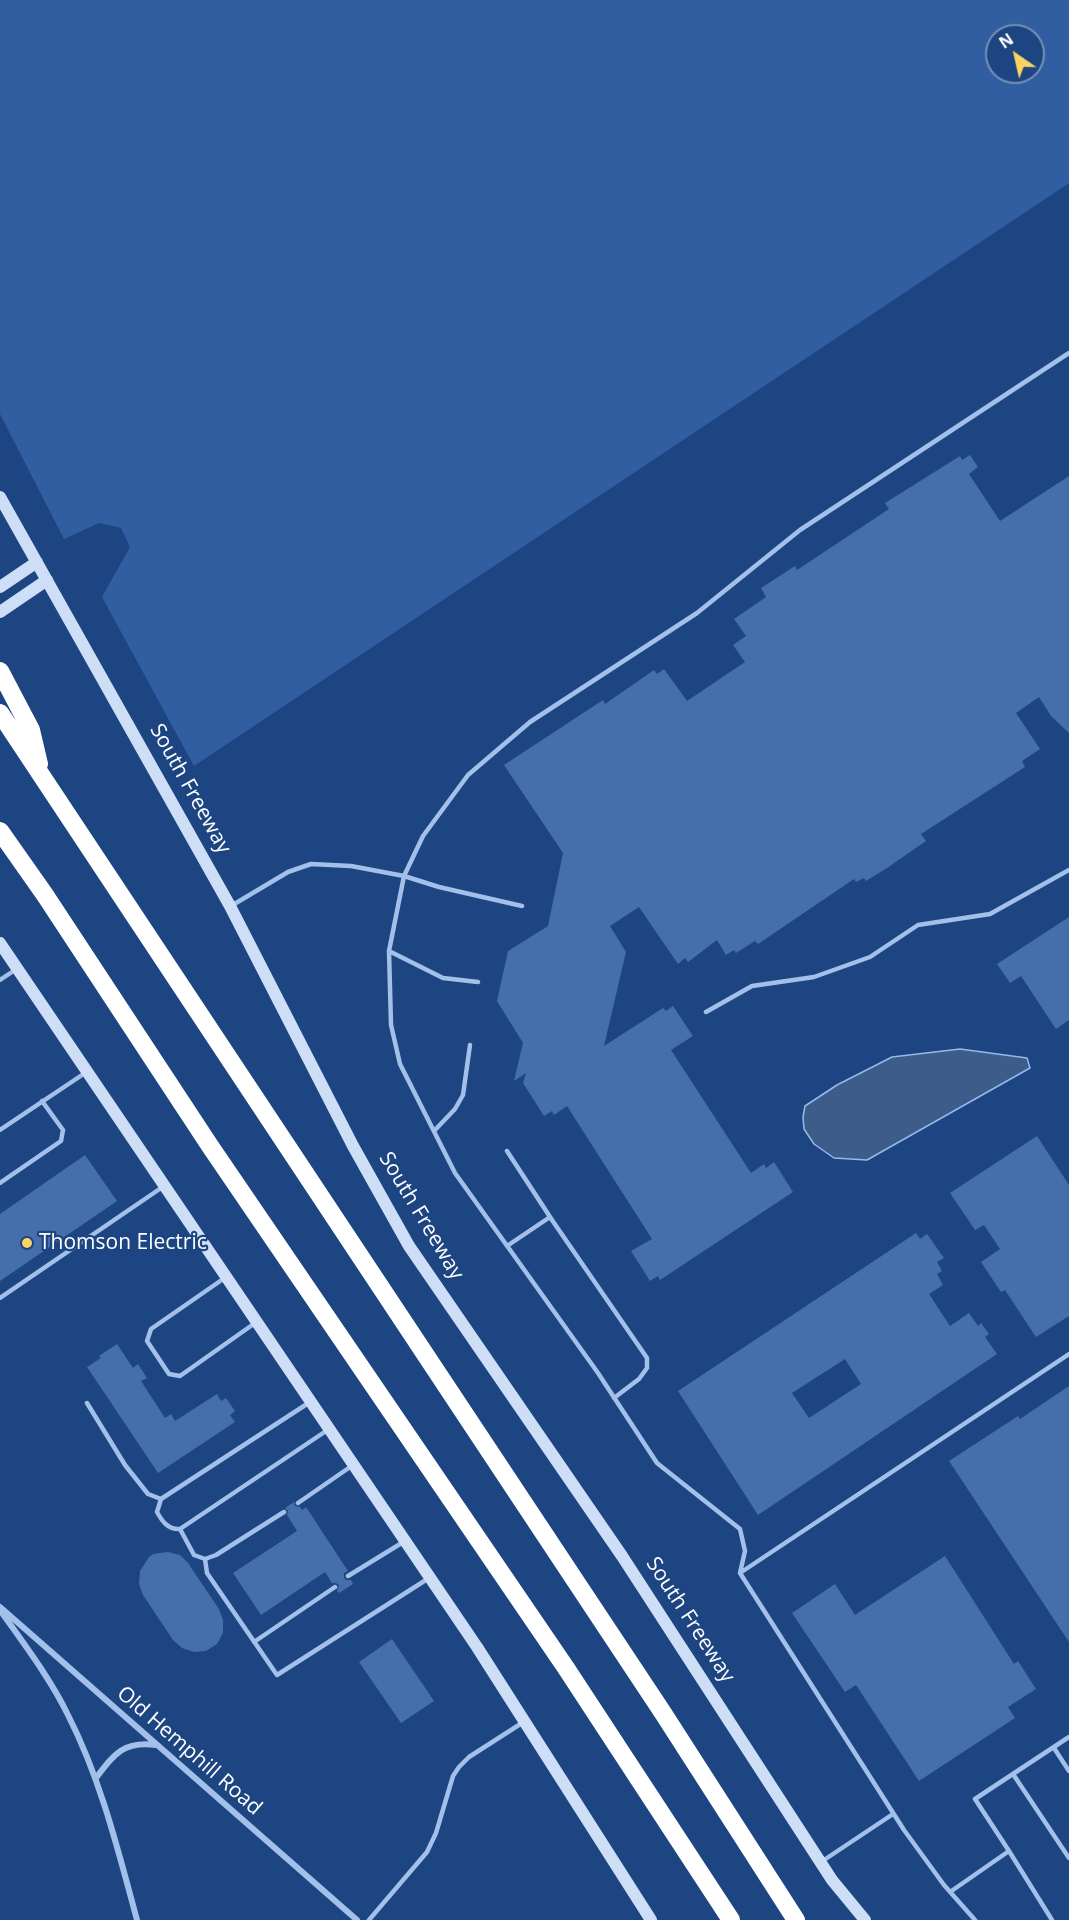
<!DOCTYPE html>
<html>
<head>
<meta charset="utf-8">
<style>
	body { margin:0 }
	#map { position:relative; width:1069px; height:1920px; overflow:hidden; background:#1d4582; font-family:"Open Sans",sans-serif }
	canvas { display:block }
	.north { position:absolute; left:985px; top:24px; width:60px; height:60px; box-sizing:border-box; background:#1d4582; border:2px solid #778fb4; border-radius:50%; rotate:326deg; font-size:16px; font-weight:700; line-height:24px; text-align:center; color:#fff }
	.north::after { content:''; display:block; margin:auto; width:21px; height:27px; background:#fad360; clip-path:polygon(50% 0,100% 100%,50% 72%,0 100%) }
</style>
</head>
<body>
<div id="map">
<canvas width="1069" height="1920"></canvas>
<div class="north">N</div>
</div>
<script>
const ctx = document.querySelector('canvas').getContext('2d');
ctx.lineJoin = 'round';
function fill(path, color) { ctx.fillStyle = color; ctx.fill(path, 'evenodd'); }
function stroke(path, color, width, dash) { ctx.strokeStyle = color; ctx.lineWidth = width; ctx.lineCap = dash ? 'butt' : 'round'; ctx.setLineDash(dash || []); ctx.stroke(path); }
function drawText(font, color, halo, rows, align = 'center') {
  ctx.font = font + ' "Open Sans",sans-serif'; ctx.lineWidth = 4.5; ctx.setLineDash([]); ctx.textBaseline = 'middle'; ctx.strokeStyle = halo; ctx.fillStyle = color; for (const [text, x, y, turn = 0] of rows) {
    ctx.save(); ctx.translate(x, y); ctx.rotate((+turn || 0) * Math.PI / 180); ctx.textAlign = isNaN(turn) ? turn : align; if (halo) ctx.strokeText(text, 0, 0); ctx.fillText(text, 0, 0); ctx.restore();
  }
}
const green = new Path2D(`
	M 0,0 L 1069,0 L 1069,183 L 194,766 L 102,597 L 130,547 L 121,528 L 99,523 L 64,539 L 0,414 ZM 997,36 L 1033,36 L 1033,72 L 997,72 Z`);
const water = new Path2D(`
	M 960,1049 L 1027,1058 L 1030,1068 L 867,1160 L 834,1158 L 814,1144 L 804,1129 L 803,1117 L 805,1106 L 837,1085 L 892,1057 Z`);
const building = new Path2D(`
	M 970,455 L 978,467 L 969,474 L 1000,521 L 1069,476 L 1069,733 L 1051,716 L 1039,697 L 1016,713 L 1040,749 L 1022,761 L 1025,767 L 921,834 L 926,841 L 887,868 L 866,881 L 864,878 L 856,882 L 854,879 L 758,944 L 755,941 L 736,953 L 734,950 L 726,955 L 717,940 L 688,962 L 685,958 L 678,964 L 639,907 L 610,926 L 626,952 L 604,1046 L 663,1008 L 666,1011 L 673,1006 L 693,1036 L 671,1050 L 751,1173 L 764,1164 L 766,1168 L 774,1162 L 793,1192 L 660,1280 L 658,1276 L 650,1281 L 631,1251 L 652,1239 L 567,1106 L 554,1115 L 552,1111 L 544,1116 L 523,1083 L 526,1073 L 514,1081 L 523,1043 L 497,1001 L 508,951 L 548,926 L 563,853 L 504,765 L 603,700 L 605,704 L 654,670 L 657,674 L 664,669 L 687,701 L 745,662 L 733,645 L 746,636 L 734,619 L 766,597 L 761,588 L 795,566 L 797,570 L 889,509 L 885,503 L 960,456 L 962,460 Z
	M 1069,917 L 1069,1020 L 1056,1029 L 1021,976 L 1010,983 L 997,964 Z
	M 1037,1136 L 1069,1185 L 1069,1316 L 1036,1337 L 1005,1290 L 1001,1292 L 981,1262 L 1000,1249 L 984,1225 L 975,1230 L 950,1193 Z
	M 85,1155 L 117,1201 L 0,1281 L 0,1214 Z
	M 916,1233 L 920,1239 L 927,1234 L 944,1258 L 937,1262 L 942,1271 L 937,1274 L 943,1285 L 929,1294 L 950,1326 L 969,1313 L 978,1326 L 981,1323 L 989,1334 L 985,1337 L 997,1354 L 758,1515 L 678,1391 ZM 845,1359 L 861,1384 L 809,1418 L 792,1393 Z
	M 117,1344 L 133,1368 L 138,1364 L 147,1378 L 141,1381 L 165,1418 L 171,1414 L 175,1421 L 217,1394 L 221,1401 L 226,1398 L 235,1411 L 230,1415 L 235,1422 L 158,1473 L 87,1367 L 101,1358 L 99,1356 Z
	M 1069,1386 L 1069,1642 L 949,1461 L 1018,1416 L 1020,1419 Z
	M 294,1502 L 295,1506 L 300,1507 L 302,1510 L 306,1507 L 348,1571 L 344,1573 L 344,1578 L 346,1580 L 351,1580 L 353,1584 L 339,1593 L 337,1591 L 339,1585 L 336,1583 L 332,1583 L 325,1572 L 261,1615 L 233,1573 L 297,1531 L 287,1515 L 288,1511 L 285,1508 Z
	M 168,1552 L 180,1555 L 188,1563 L 219,1609 L 223,1620 L 223,1633 L 217,1644 L 206,1651 L 194,1652 L 182,1648 L 173,1640 L 143,1595 L 139,1584 L 140,1571 L 149,1557 L 153,1554 Z
	M 945,1556 L 1014,1664 L 1018,1661 L 1036,1689 L 1008,1707 L 1015,1718 L 919,1781 L 856,1685 L 845,1692 L 792,1613 L 835,1584 L 855,1615 Z
	M 392,1639 L 434,1701 L 401,1723 L 359,1662 Z`);
const lane = new Path2D(`
	M 231,906 L 288,872 L 311,864 L 351,866 L 404,876 L 439,887 L 522,906
	M 389,951 L 443,978 L 478,982
	M 0,980 L 15,970
	M 706,1012 L 752,986 L 814,977 L 870,957 L 918,925 L 990,914 L 1069,870
	M 0,1130 L 85,1073
	M 435,1130 L 455,1109 L 463,1095 L 470,1045
	M 507,1151 L 552,1220 L 647,1358 L 647,1368 L 639,1379 L 614,1398
	M 0,1183 L 61,1141 L 63,1130 L 42,1101
	M 507,1246 L 550,1217
	M 226,1277 L 151,1329 L 147,1341 L 169,1374 L 180,1376 L 255,1323
	M 0,1298 L 164,1186
	M 87,1403 L 125,1465 L 148,1494 L 161,1499
	M 298,1503 L 353,1465
	M 284,1512 L 216,1555 L 205,1559 L 194,1555 L 180,1529 L 329,1429
	M 180,1529 C 168,1530 162,1521 157,1512 L 161,1499 L 310,1402
	M 205,1559 L 207,1573 L 277,1675 L 429,1578
	M 740,1573 L 1069,1354
	M 348,1576 L 405,1541
	M 254,1642 L 335,1587
	M 1054,1748 L 1069,1771
	M 1013,1774 L 1069,1858
	M 1009,1851 L 1052,1920
	M 821,1862 L 893,1814
	M 950,1892 L 1009,1851 L 975,1799 L 1069,1737
	M 369,1920 L 427,1852 L 436,1833 L 453,1776 L 459,1767 L 469,1757 L 522,1723
	M 975,1920 L 944,1885 L 904,1830 L 740,1573 L 745,1551 L 740,1529 L 657,1463 L 598,1373 L 455,1173 L 400,1064 L 391,1025 L 389,951 L 404,876 L 423,836 L 468,775 L 530,722 L 697,613 L 800,530 L 1069,353`);
const street = new Path2D(`
	M 0,1607 L 357,1920
	M 0,1610 C 24,1644 50,1678 68,1715 C 101,1780 118,1850 137,1920
	M 96,1778 C 115,1753 124,1741 156,1745`);
const secondary = new Path2D(`
	M 0,497 L 230,906 L 353,1146 L 409,1246 L 622,1556 L 832,1880 L 865,1920
	M 0,587 L 37,562
	M 0,612 L 47,580
	M 0,943 L 477,1647 L 651,1920`);
const highway = new Path2D(`
	M 0,671 L 31,730 L 39,764
	M 0,713 L 663,1713 L 796,1920
	M 0,831 L 45,895 L 210,1146 L 566,1668 L 731,1920`);
const markers = [
	[27,1243,6,"#fad360"]
];
const streetNames = [
	["South Freeway",190,789,61],
	["South Freeway",421,1216,59],
	["South Freeway",690,1620,57],
	["Old Hemphill Road",189,1751,41]
];
const poiNames = [
	["Thomson Electric",39,1243]
];
fill(green, '#305ea1');
fill(water, '#3e5c89');
stroke(water, '#95baec', 1.5);
fill(building, '#456fab');
stroke(lane, '#a2c0ea', 4.5);
stroke(street, '#a2c0ea', 6);
stroke(secondary, '#cedef7', 12);
stroke(highway, '#fff', 18);
for (const [x, y, r, color] of markers) { const dot = new Path2D(); dot.arc(x, y, r, 0, 2 * Math.PI); ctx.fillStyle = color; ctx.fill(dot); stroke(dot, '#1d4582', 2); }
drawText('21px', '#fff', '#1d4582', streetNames);
drawText('21px', '#fff', '#1d4582', poiNames, 'left');
</script>
</body>
</html>
